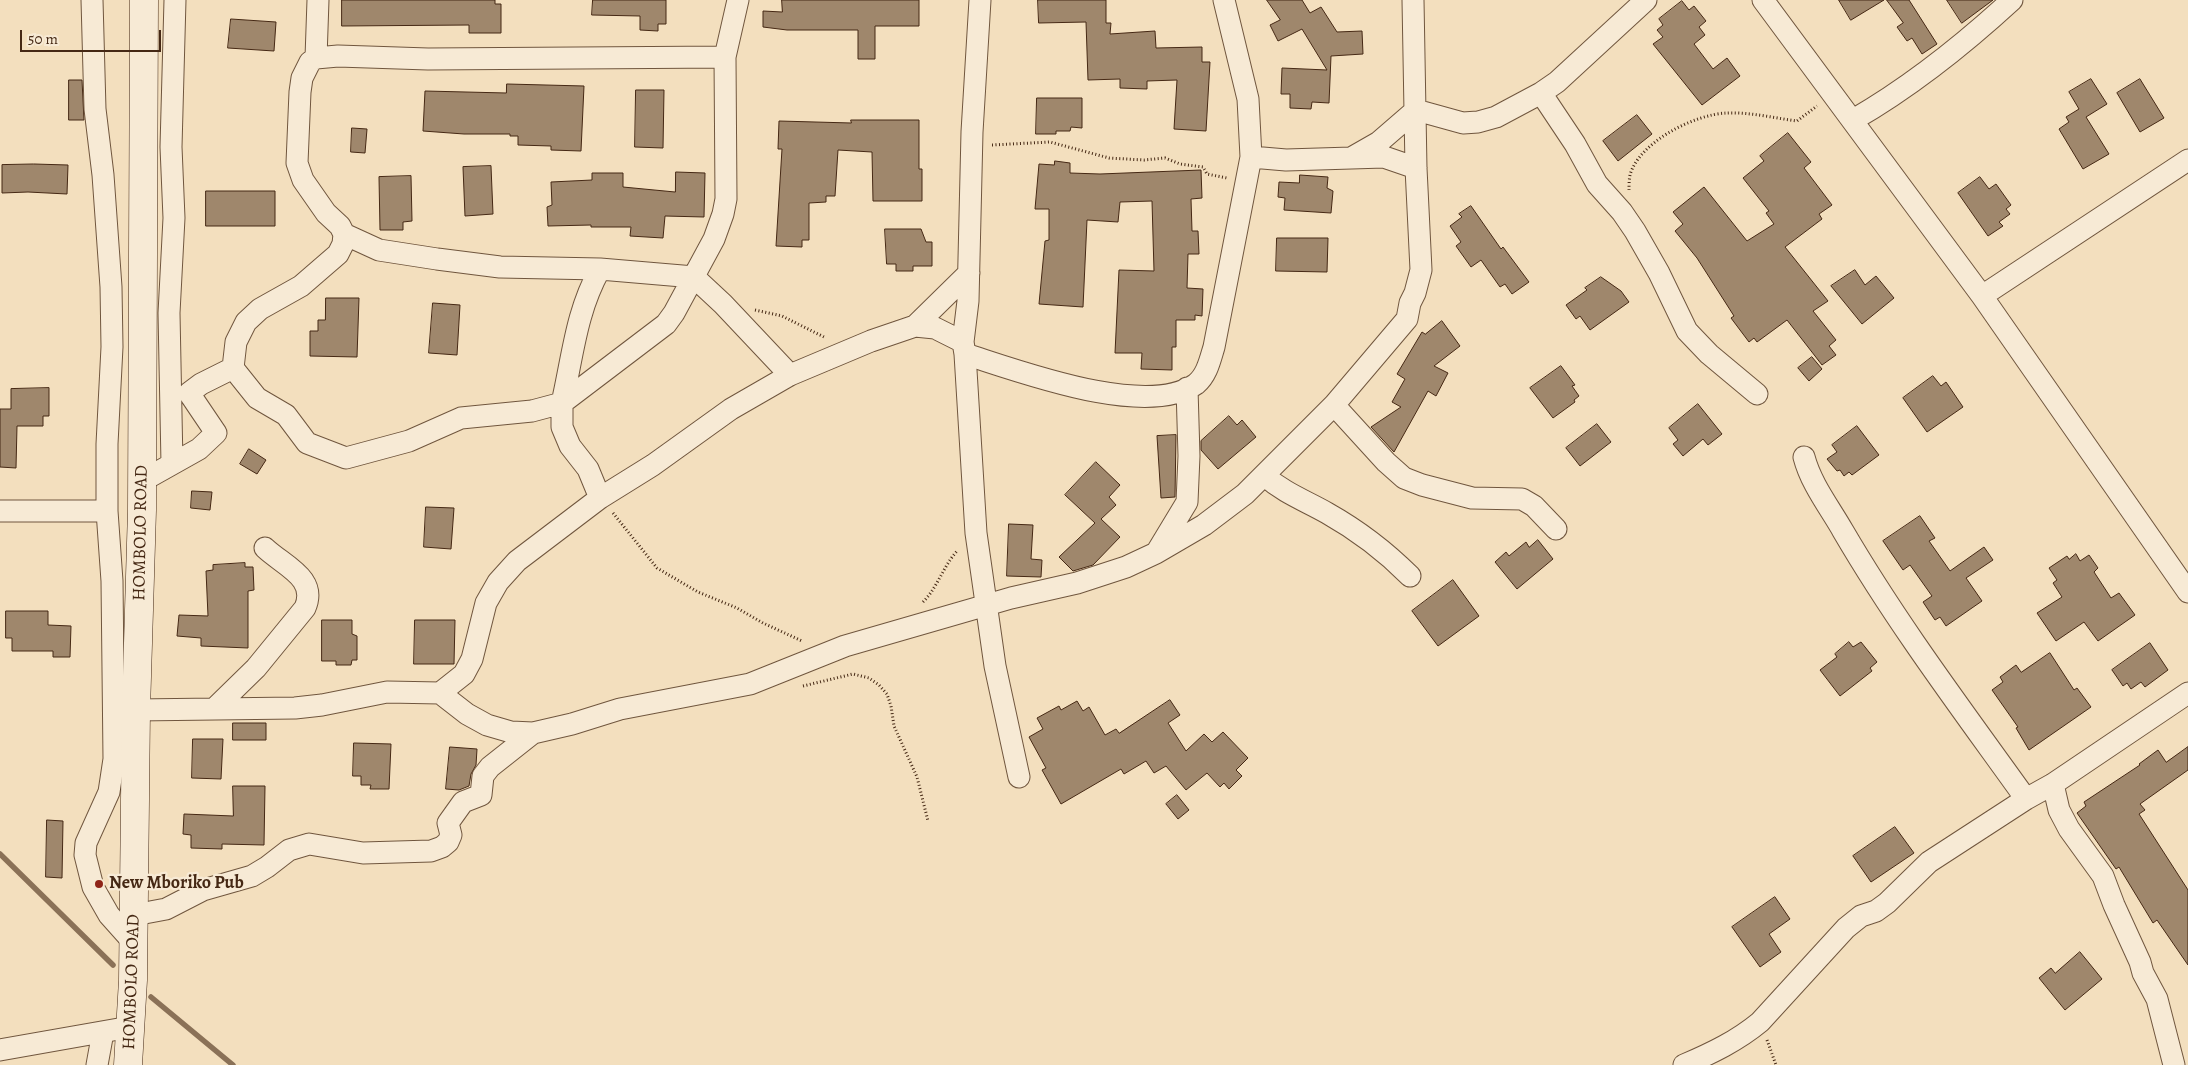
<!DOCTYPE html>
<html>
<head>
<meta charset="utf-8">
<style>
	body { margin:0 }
	#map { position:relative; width:2188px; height:1065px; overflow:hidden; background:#f3dfbe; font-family:Alegreya,serif }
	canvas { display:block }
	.scale { position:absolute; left:20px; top:30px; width:141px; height:22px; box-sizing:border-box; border:2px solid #452814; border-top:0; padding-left:6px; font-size:15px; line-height:18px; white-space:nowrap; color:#452814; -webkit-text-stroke:4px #f7ead5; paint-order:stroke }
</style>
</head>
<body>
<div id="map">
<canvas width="2188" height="1065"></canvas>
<div class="scale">50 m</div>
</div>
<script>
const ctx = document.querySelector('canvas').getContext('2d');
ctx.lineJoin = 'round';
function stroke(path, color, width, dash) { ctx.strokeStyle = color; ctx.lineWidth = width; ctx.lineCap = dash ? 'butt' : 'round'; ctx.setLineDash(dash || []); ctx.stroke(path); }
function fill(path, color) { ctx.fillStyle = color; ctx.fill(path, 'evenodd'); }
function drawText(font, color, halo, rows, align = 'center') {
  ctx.font = font + ' Alegreya,serif'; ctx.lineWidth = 4.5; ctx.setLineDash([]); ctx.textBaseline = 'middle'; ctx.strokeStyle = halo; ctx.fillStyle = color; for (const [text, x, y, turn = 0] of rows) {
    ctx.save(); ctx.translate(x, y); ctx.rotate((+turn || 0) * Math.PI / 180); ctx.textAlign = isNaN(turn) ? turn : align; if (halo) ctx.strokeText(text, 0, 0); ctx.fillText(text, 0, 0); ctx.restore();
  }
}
const stream = new Path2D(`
	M 0,854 L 113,965
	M 151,997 L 233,1065`);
const building = new Path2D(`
	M 342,0 L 495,0 L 495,4 L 501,4 L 501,33 L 469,33 L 469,25 L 342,26 Z
	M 593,0 L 666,0 L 666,24 L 658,24 L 658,31 L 640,30 L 640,16 L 592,15 Z
	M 782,0 L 919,0 L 919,26 L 875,26 L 875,59 L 858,59 L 858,30 L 787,30 L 763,27 L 763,11 L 782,12 Z
	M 1038,0 L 1106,0 L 1106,23 L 1111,23 L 1110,34 L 1155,31 L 1156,48 L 1202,47 L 1202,62 L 1210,62 L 1206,131 L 1174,129 L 1177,80 L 1147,81 L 1147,89 L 1120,88 L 1120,79 L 1088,80 L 1086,22 L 1039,23 Z
	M 1267,0 L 1302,0 L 1310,13 L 1321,7 L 1337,32 L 1362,31 L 1363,54 L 1331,56 L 1329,103 L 1312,102 L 1311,109 L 1290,108 L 1290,94 L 1281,94 L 1282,68 L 1327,70 L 1302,29 L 1278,41 L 1270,25 L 1280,20 Z
	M 1839,0 L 1884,0 L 1851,20 Z
	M 1887,0 L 1909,0 L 1937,44 L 1922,54 L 1912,38 L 1907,41 L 1897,27 L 1903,23 Z
	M 1947,0 L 1993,0 L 1962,23 Z
	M 1682,1 L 1689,10 L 1694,6 L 1706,21 L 1699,27 L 1705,35 L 1694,44 L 1713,69 L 1727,58 L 1740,76 L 1702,105 L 1653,44 L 1663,37 L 1657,30 L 1663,25 L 1659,19 Z
	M 231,19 L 276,22 L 274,51 L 228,48 Z
	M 2091,79 L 2107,104 L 2086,117 L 2109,154 L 2083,169 L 2059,129 L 2069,122 L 2066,117 L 2079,109 L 2069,92 Z
	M 2140,79 L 2164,118 L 2140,132 L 2117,93 Z
	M 69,80 L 82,80 L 84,120 L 69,120 Z
	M 507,84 L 584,86 L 581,151 L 551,150 L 551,146 L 518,145 L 518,136 L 510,136 L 510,134 L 464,134 L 423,131 L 425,91 L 506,93 Z
	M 636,90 L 664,90 L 663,148 L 635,147 Z
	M 1037,98 L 1082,98 L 1082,128 L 1071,127 L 1070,131 L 1056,131 L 1056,134 L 1036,134 Z
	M 1637,115 L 1652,134 L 1618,161 L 1603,141 Z
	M 851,120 L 919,120 L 919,169 L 922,169 L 922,201 L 873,201 L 872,152 L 838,150 L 835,196 L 826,196 L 826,202 L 809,203 L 809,240 L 802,240 L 802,247 L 776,246 L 782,149 L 778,149 L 779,121 L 851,123 Z
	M 352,128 L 367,129 L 365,153 L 351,152 Z
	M 1788,133 L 1811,162 L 1804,168 L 1832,205 L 1819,214 L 1822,219 L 1785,247 L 1828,301 L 1813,311 L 1836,340 L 1829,346 L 1836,355 L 1822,365 L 1787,320 L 1757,342 L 1754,338 L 1749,342 L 1731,318 L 1734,316 L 1697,258 L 1675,231 L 1683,224 L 1673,212 L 1704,187 L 1747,241 L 1774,224 L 1766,213 L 1769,211 L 1743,178 L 1764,161 L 1760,156 Z
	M 1055,161 L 1070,163 L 1070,173 L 1100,174 L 1201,170 L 1202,198 L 1191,199 L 1192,231 L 1198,231 L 1199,254 L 1188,254 L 1187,288 L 1203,289 L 1202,316 L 1195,315 L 1195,320 L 1176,320 L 1176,347 L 1172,347 L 1172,370 L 1141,369 L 1142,353 L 1115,353 L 1119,270 L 1154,271 L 1152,201 L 1120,202 L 1118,222 L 1087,220 L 1083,307 L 1039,304 L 1045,241 L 1049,240 L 1049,209 L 1035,209 L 1039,164 L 1054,165 Z
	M 34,164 L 68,165 L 67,194 L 28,192 L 2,193 L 2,165 Z
	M 491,166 L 493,214 L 465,216 L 463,167 Z
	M 676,172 L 705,173 L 704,217 L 665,216 L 663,238 L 630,236 L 631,227 L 591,227 L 591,225 L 548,226 L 547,207 L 552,205 L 551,182 L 592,180 L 592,173 L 623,173 L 623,187 L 675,192 Z
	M 1300,175 L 1328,177 L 1327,188 L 1333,191 L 1331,213 L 1284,210 L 1285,198 L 1278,197 L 1279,182 L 1299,183 Z
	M 411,176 L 412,221 L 403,222 L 403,230 L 380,230 L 379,177 Z
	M 1980,177 L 1989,189 L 1996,184 L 2011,205 L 2006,209 L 2010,214 L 1999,222 L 2003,226 L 1988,236 L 1958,193 Z
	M 206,191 L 275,191 L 275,226 L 206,226 Z
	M 1471,206 L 1501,249 L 1503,247 L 1529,282 L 1512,294 L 1505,284 L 1500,287 L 1481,260 L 1471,267 L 1456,246 L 1461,242 L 1450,226 L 1462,217 L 1459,214 Z
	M 885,229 L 921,229 L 926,242 L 932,242 L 932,266 L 913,266 L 913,271 L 896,271 L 896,264 L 887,264 Z
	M 1277,238 L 1328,238 L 1327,272 L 1276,271 Z
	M 1855,270 L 1865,285 L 1876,276 L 1894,298 L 1862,324 L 1831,286 Z
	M 1601,277 L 1621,291 L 1629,302 L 1590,330 L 1580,316 L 1576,319 L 1566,305 L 1587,290 L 1585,288 Z
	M 326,298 L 359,298 L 357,357 L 310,356 L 310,331 L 318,331 L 318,320 L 325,320 Z
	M 433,303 L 460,305 L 457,355 L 429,353 Z
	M 1442,321 L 1460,346 L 1434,366 L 1448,373 L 1436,396 L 1428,391 L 1394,452 L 1371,427 L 1401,407 L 1392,402 L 1405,379 L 1397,374 L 1422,332 L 1425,334 Z
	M 1812,357 L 1822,369 L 1809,381 L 1798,368 Z
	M 1561,366 L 1575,385 L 1572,386 L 1579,396 L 1574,400 L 1575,402 L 1553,418 L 1530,388 Z
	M 1933,376 L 1941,386 L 1946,382 L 1963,407 L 1927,432 L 1903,398 Z
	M 49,388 L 49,416 L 43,416 L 43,426 L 17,426 L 16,468 L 0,467 L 0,409 L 11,409 L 11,389 Z
	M 1698,404 L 1722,434 L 1708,445 L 1703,439 L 1683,456 L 1673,444 L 1678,440 L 1669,428 Z
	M 1229,416 L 1237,425 L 1242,420 L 1256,437 L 1218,469 L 1201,450 L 1201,441 Z
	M 1597,424 L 1611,442 L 1580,466 L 1566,448 Z
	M 1857,426 L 1879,455 L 1852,475 L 1849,472 L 1844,476 L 1840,470 L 1837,471 L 1827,459 L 1837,452 L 1832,445 Z
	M 1176,435 L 1175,497 L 1161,498 L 1157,436 Z
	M 249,449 L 266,460 L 257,474 L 240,464 Z
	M 1096,462 L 1120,485 L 1109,497 L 1116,505 L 1101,519 L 1120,537 L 1093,565 L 1073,571 L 1059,557 L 1095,523 L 1065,495 Z
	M 192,491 L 212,492 L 210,510 L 191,508 Z
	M 426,507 L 454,508 L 451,549 L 424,547 Z
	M 1920,516 L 1935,538 L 1929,541 L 1950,571 L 1984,547 L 1993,560 L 1966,578 L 1982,601 L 1946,626 L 1940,617 L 1935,620 L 1923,602 L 1932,596 L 1910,565 L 1903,570 L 1883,541 Z
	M 1009,524 L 1033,525 L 1031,559 L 1042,560 L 1041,577 L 1007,576 Z
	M 1538,540 L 1553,559 L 1517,589 L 1495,562 L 1506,552 L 1509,556 L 1526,542 L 1529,547 Z
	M 2076,554 L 2080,561 L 2089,555 L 2098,568 L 2094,572 L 2111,598 L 2119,593 L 2135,615 L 2098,641 L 2084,622 L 2056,641 L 2037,613 L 2062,597 L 2053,583 L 2057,580 L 2049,568 L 2067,556 L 2069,559 Z
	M 245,563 L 245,567 L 253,567 L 254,590 L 248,591 L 248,648 L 201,646 L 201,638 L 177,636 L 179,615 L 208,616 L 206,571 L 213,570 L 213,565 Z
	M 1453,580 L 1479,616 L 1438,646 L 1412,611 Z
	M 6,611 L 48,611 L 48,625 L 71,626 L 70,657 L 53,657 L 53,651 L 12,651 L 12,638 L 6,638 Z
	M 322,620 L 352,620 L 352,634 L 357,636 L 357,660 L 352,660 L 351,665 L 336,665 L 336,661 L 322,661 Z
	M 415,620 L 455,620 L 454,664 L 414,664 Z
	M 1849,642 L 1853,647 L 1861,642 L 1877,662 L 1870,668 L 1872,671 L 1840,696 L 1820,670 L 1837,657 L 1835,654 Z
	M 2150,643 L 2168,670 L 2145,687 L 2141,682 L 2131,689 L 2127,683 L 2123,686 L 2112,670 Z
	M 2050,653 L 2074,690 L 2077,688 L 2091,707 L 2029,750 L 2016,728 L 2018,727 L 1992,690 L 2003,682 L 2000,677 L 2016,665 L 2021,672 Z
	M 1170,700 L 1180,715 L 1168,723 L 1186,751 L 1204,734 L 1212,742 L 1223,732 L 1248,758 L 1236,770 L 1242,776 L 1229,789 L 1224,783 L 1220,787 L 1207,773 L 1186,790 L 1166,766 L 1154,773 L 1146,761 L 1124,774 L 1121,769 L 1061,804 L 1042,770 L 1046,768 L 1029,737 L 1043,729 L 1037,718 L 1059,706 L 1061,710 L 1077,701 L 1083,711 L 1089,707 L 1105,735 L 1116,729 L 1119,733 Z
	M 233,723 L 266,723 L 266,740 L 233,740 Z
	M 193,739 L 223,739 L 221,779 L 192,778 Z
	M 354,743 L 391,744 L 389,789 L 370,789 L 371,785 L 361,785 L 361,776 L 353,776 Z
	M 450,747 L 477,749 L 476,765 L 471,774 L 469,786 L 459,790 L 446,789 Z
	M 2188,747 L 2188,770 L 2140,804 L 2145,810 L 2139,814 L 2188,890 L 2188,965 L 2157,920 L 2153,923 L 2119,867 L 2116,869 L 2077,813 L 2086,806 L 2084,802 L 2140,765 L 2139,764 L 2158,750 L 2166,762 Z
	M 233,786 L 265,786 L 264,845 L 222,844 L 222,849 L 191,848 L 191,835 L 183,834 L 184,814 L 233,816 Z
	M 1177,795 L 1189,810 L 1178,819 L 1166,804 Z
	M 47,820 L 63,821 L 62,878 L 46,877 Z
	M 1895,827 L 1914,853 L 1871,882 L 1853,856 Z
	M 1775,897 L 1790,919 L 1769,934 L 1781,952 L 1760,967 L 1732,927 Z
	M 2080,952 L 2102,979 L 2065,1010 L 2039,978 L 2051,968 L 2055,973 Z`);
const path = new Path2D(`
	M 992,145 L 1050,142 L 1109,158 L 1144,160 L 1165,158 L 1180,164 L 1203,167 L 1207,174 L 1227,178
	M 1629,190 C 1629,186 1629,180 1630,175 C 1639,142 1695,114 1727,113 C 1750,112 1774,118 1797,121 L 1817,106
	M 755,310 L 782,316 L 826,338
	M 613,513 L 657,568 L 698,592 L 737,608 L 763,623 L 802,641
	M 923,602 C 938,587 943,566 958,550
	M 803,686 L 853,674 L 869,678 L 879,685 L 887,694 L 891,706 L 894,726 L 917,777 L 928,821
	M 1767,1040 L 1776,1065`);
const street = new Path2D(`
	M 92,0 L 95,109 L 103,175 L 111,287 L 112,347 L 107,444 L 107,511 L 112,581 L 114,759 L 109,792 L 86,843 L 85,855 L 93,887 L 109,915 L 134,943
	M 980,0 L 972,132 L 968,301 L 963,342 L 965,354 L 976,533 L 995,666 L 1019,777
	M 1763,0 L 1982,296 L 2188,592
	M 316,58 L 318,0
	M 1541,93 L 1575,144 L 1597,184 L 1622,212 L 1635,231 L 1659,273 L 1687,331 L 1709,354 L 1757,394
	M 1853,120 C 1912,86 1962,46 2012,0
	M 1251,157 L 1286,160 L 1384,157 L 1416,168
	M 1351,158 L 1379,142 L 1416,110 L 1463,123 L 1478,122 L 1496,117 L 1541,93 L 1557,82 L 1646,0
	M 344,234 L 379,250 L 437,259 L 500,267 L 600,269
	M 1982,296 L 2188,160
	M 915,326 L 969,273
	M 965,354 C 1019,371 1146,419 1196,384 C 1207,375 1210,360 1214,347 L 1251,157 L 1248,99 L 1224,0
	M 233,368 L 257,398 L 286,415 L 307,443 L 346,458 L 409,441 L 461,418 L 532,411 L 562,403 C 573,355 576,312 600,269 L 694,277 L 723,304 L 790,375
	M 1334,405 L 1386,462 L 1404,478 L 1422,485 L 1472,498 L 1522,499 L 1534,506 L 1556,529
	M 1804,457 C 1811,484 1830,508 1843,531 C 1898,625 1963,711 2026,799
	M 172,464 L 169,313 L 174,218 L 171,147 L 175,0
	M 1265,476 C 1284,493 1306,501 1327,513 C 1359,531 1384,550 1410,576
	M 142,481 L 199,449 L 216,433 L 189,393 L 201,384 L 233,368 L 236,342 L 246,322 L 260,309 L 301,286 L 338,254 L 343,244 L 344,234 L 340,226 L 326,213 L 303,180 L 297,163 L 300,92 L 302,78 L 310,62 L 316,58 L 338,56 L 428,59 L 725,57
	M 600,498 L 588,469 L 570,446 L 562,427 L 562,403 L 666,324 L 674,313 L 714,239 L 723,214 L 726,199 L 725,57 L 738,0
	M 0,511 L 107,511
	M 1158,550 L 1187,502 L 1189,456 L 1187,388
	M 440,693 L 467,714 L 487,725 L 511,732 L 533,733 L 572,724 L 620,709 L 750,684 L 845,646 L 1011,598 L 1077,583 L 1126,567 L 1156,553 L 1204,525 L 1245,494 L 1334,405 L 1407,319 L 1410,303 L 1415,293 L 1421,270 L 1416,168 L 1413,0
	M 214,709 L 256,668 L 305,608 C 318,578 284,566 265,548
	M 136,710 L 295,708 L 322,705 L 387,692 L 440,693 L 464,674 L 472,659 L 486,603 L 498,582 L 517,561 L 600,498 L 653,465 L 731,409 L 790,375 L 871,341 L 915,326 L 935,328 L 963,342
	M 2053,784 L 2059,810 L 2069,829 L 2103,876 L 2114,905 L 2140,962 L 2143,973 L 2157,999 L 2174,1065
	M 134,915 L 166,909 L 203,890 L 252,876 L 267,867 L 289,850 L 309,844 L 363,853 L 431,851 L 442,847 L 448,842 L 451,835 L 448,823 L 463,802 L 481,795 L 483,776 L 490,767 L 533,733
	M 0,1050 L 130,1027
	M 97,1065 L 103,1032
	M 1684,1065 C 1712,1053 1737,1041 1760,1022 L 1846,928 L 1861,916 L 1876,911 L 1887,903 L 1929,862 L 2026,799 L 2053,784 L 2188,693`);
const secondary = new Path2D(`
	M 128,1065 L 133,980 L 136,710 L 142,510 L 144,0`);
const markers = [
	[99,884,5,"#8f2418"]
];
const streetNames = [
	["HOMBOLO ROAD",141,533,-89],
	["HOMBOLO ROAD",132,982,-88]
];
const poiNames = [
	["New Mboriko Pub",109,884]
];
stroke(stream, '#8a7157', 5.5);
fill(building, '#9f876c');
stroke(building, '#452814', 1);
stroke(street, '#70563e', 23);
stroke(secondary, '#452814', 29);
stroke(path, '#452814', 3, [1, 2.5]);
stroke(street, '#f7ead5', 21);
stroke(secondary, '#f7ead5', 28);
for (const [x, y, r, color] of markers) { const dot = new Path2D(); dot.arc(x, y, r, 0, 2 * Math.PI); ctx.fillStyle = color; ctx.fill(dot); stroke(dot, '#f7ead5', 2); }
drawText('18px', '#452814', '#f7ead5', streetNames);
drawText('bold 18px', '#452814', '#f7ead5', poiNames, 'left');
</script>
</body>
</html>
